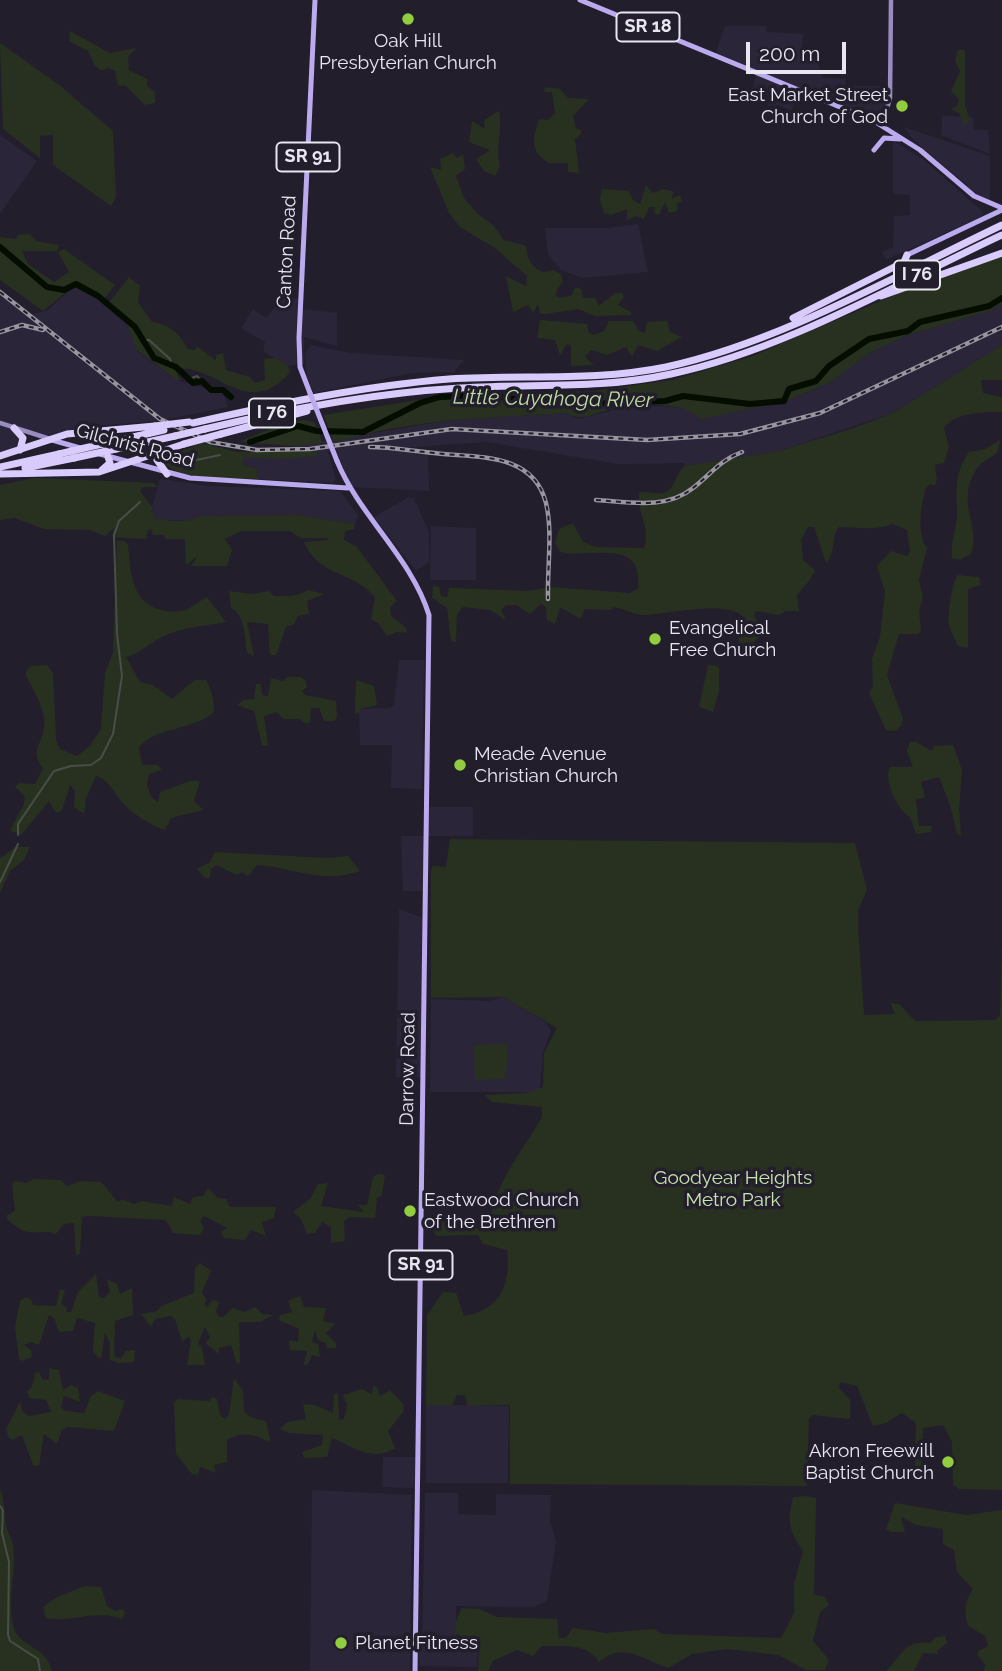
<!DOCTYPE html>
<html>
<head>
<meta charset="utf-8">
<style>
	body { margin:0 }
	#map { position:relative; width:1002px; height:1671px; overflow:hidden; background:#221e2c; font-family:Raleway,sans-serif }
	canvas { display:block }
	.scale { position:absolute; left:746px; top:42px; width:100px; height:32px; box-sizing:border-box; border:4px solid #e8e6f0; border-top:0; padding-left:9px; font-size:21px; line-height:24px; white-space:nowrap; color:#e8e6f0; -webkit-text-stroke:5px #221e2c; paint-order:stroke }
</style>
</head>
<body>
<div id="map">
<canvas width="1002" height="1671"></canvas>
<div class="scale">200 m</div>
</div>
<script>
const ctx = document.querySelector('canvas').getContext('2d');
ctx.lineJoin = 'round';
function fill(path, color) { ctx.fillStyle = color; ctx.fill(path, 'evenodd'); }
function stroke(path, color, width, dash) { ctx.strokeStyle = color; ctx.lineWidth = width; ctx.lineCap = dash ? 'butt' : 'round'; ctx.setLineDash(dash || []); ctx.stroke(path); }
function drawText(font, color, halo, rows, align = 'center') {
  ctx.font = font + ' Raleway,sans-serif'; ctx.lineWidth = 7; ctx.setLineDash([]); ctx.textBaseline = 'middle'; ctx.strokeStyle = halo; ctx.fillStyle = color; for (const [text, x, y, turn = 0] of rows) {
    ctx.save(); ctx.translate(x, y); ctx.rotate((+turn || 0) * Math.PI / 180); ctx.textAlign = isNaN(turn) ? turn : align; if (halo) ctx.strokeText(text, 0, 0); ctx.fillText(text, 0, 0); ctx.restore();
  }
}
const built = new Path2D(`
	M 725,26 L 766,26 L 766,32 L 803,34 L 802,51 L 818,60 L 822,77 L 845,79 L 846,86 L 890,86 L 882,125 L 715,55 Z
	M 756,75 L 799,93 L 791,111 L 778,105 L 768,106 L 767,93 L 752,90 Z
	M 942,116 L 973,117 L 974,130 L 988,130 L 990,154 L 941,135 Z
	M 903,127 L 990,156 L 990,205 L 967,190 L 968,186 L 918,144 Z
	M 0,135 L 37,161 L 0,214 Z
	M 893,141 L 924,160 L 983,212 L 981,217 L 886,260 L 882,252 L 893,247 L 894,216 L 910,215 L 910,195 L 893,194 Z
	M 638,224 L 648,272 L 583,278 L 561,270 L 548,254 L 545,228 L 609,228 Z
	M 76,284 L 98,296 L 125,320 L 136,349 L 145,357 L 176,380 L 223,393 L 228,407 L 159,421 L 78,427 L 48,439 L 16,429 L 22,446 L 0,456 L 0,294 L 27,316 L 48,310 Z
	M 284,297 L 301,299 L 301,309 L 337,313 L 337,346 L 304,337 L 304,363 L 288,366 L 263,351 L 265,342 L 241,328 L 253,309 L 266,318 Z
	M 1002,304 L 1002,345 L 893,413 L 779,451 L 685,466 L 684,463 L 618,464 L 486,442 L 386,449 L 428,455 L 429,491 L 352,487 L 336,451 L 328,452 L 336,479 L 332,483 L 258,479 L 257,469 L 242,464 L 244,457 L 317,453 L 297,452 L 295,446 L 451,420 L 565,413 L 579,419 L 625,407 L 663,406 L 690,409 L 789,400 L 831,382 L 868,354 L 905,336 L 990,311 Z
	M 310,345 L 351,353 L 464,360 L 454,372 L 412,373 L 314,393 L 307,377 L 305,354 Z
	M 160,479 L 209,486 L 340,491 L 358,515 L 355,524 L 297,515 L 200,516 L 194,521 L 161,520 L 154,518 L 152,507 Z
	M 409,497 L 414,499 L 429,531 L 429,562 L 416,571 L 374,517 Z
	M 431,526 L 476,528 L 476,580 L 430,580 Z
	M 399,660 L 424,660 L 422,789 L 391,788 L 392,745 L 360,745 L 359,709 L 390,708 L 394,705 Z
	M 426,807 L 473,807 L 473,836 L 426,836 L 426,891 L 403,891 L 401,836 L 426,836 Z
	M 399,909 L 426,919 L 424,1077 L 396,1077 Z
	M 503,997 L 545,1022 L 551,1031 L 543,1052 L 540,1090 L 536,1092 L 430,1092 L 431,999 L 489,1001 Z
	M 426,1405 L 509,1406 L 508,1483 L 426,1483 Z
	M 383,1457 L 418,1457 L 418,1488 L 382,1487 Z
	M 312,1490 L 412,1495 L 410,1671 L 310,1671 Z
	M 425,1493 L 458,1493 L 458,1514 L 496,1515 L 496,1494 L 551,1495 L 550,1522 L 556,1541 L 547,1601 L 534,1607 L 456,1606 L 456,1639 L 478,1640 L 477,1667 L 419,1666 L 419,1640 L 422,1639 Z`);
const green = new Path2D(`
	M 70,31 L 110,53 L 136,48 L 128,57 L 129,70 L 147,79 L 147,86 L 155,92 L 155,103 L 145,105 L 126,86 L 118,85 L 115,71 L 109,68 L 101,70 L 95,66 L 88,51 L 69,41 Z
	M 0,43 L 58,84 L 113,131 L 116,197 L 111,206 L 53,165 L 53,135 L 40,136 L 40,158 L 3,129 Z
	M 958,50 L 965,50 L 965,104 L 970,121 L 964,125 L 959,113 L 951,109 L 957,106 L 959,100 L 951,91 L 960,71 L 955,61 Z
	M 545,87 L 560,89 L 568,98 L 589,99 L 573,116 L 576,128 L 581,130 L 581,134 L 575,139 L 579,173 L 568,172 L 568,163 L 549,163 C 529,151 533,139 539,119 L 548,120 L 555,113 L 552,92 L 544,92 Z
	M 499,111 C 503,129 495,148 500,166 L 495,176 L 484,171 L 476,159 L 490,150 L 469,142 L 472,121 L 485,129 L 484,120 Z
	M 453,153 L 457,158 L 463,154 L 465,169 L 456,176 L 464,198 L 478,214 L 493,225 L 504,240 L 526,246 C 527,261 537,277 553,270 L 561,274 L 563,282 L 557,289 L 556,296 L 560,298 L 572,295 L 575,287 L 581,289 L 583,298 L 595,298 L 599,306 L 615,293 L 622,293 L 624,297 L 618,305 L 631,312 L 631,315 L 595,316 L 578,309 L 545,314 L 540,314 L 538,304 L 533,313 L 528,305 L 513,312 L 506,276 L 526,286 L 527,276 L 495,248 L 460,227 L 449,213 L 430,167 L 441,170 L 440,159 Z
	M 646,185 L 653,193 L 663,189 L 674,192 L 671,199 L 680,195 L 682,201 L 677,204 L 677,211 L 669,213 L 665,202 L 659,215 L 654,213 L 655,207 L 649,207 L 644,219 L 636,216 L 627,220 L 627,209 L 611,215 L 604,213 L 600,199 L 602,189 L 629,191 L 632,199 L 640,204 Z
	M 30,234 L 36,241 L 59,245 L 57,251 L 22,251 L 28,264 L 54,282 L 69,272 L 58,252 L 64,249 L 115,285 L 103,301 L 76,284 L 43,311 L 0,280 L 0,237 L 16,239 L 18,235 Z
	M 1002,255 L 1002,304 L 990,311 L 905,336 L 868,354 L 831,382 L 789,400 L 701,419 C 680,400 639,404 612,409 C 592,413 586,422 565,413 L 451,420 L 388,429 L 333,442 L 324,415 L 449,395 L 593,391 L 672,380 L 753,356 L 913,287 Z
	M 129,277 L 140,286 L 138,302 L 152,322 C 168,323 181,335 188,349 L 195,350 L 197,346 L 216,361 L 216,355 L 223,353 L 226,370 L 250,377 L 255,383 L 265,380 L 264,359 L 276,358 L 288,366 L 290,372 C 248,422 215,362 175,369 L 180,380 L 176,380 L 136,349 L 125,320 L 107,305 Z
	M 540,320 L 587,324 L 589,333 L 594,335 L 604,331 L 609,321 L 633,321 L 639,331 L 645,333 L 647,322 L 667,321 L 670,332 L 682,337 L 657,351 L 638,345 L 632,357 L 626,347 L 607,355 L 591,350 L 585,357 L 594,365 L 571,366 L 571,345 L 567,344 L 560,355 L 555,340 L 537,338 Z
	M 1002,345 L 1002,380 L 981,380 L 983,393 L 1002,397 L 1002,412 C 984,412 955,412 944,428 L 949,447 L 944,463 L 935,465 L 937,479 L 935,486 L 931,484 L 926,487 C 921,505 916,533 927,548 L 919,580 L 923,597 L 919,611 L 921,631 L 918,634 L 899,634 L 887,675 L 903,719 L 901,726 L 895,731 L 886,730 L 869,693 L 873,686 L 872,659 L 880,637 L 885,592 L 877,566 L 891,551 L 907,556 L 910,552 L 907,530 L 893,524 C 875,531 857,527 839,527 C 830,537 837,552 826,563 L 814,527 L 808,527 L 801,540 L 803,560 L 815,570 L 810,580 L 797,595 L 799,611 L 786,611 L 779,615 L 756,611 L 754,616 L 765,632 L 748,647 L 738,642 L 743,617 C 729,599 663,615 642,615 C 633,614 624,609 615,607 L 610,610 L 585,609 L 580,619 L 560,607 L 555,624 L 547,620 L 546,607 L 541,604 L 530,614 L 516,605 L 506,605 L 501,610 L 506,620 L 490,610 L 463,607 L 457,614 L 456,642 L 451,641 L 447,608 L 432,598 L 433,586 L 439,587 L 441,596 L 447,597 L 449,588 L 454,588 L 527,591 L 552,587 L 629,593 L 638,589 C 644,536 590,559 560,552 L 555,542 L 559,529 L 573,523 L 583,542 L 595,547 L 644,548 C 651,528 637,514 639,493 C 648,490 655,495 663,493 C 676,490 675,473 685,466 L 779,451 L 854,428 L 893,413 Z
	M 303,420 L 314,422 L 323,443 L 295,446 L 239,442 L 282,424 Z
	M 1000,440 L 998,451 C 992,459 983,460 977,468 C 954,504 982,525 971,554 L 960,560 L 952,558 C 950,541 958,525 957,509 C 956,485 955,473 969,452 L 985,449 Z
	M 202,443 L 237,452 L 317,452 L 317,456 L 280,459 L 244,457 L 242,464 L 257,469 L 258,479 C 229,477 178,483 160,459 Z
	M 34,478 L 153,483 L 158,487 L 143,487 L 140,491 L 152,507 L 154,518 C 167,521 188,524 200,516 L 297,515 L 355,524 L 354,529 L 345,531 L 344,540 L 356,546 L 397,601 L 390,607 L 391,616 L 406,628 L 407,633 L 397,632 L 387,636 L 379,624 L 371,619 L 375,597 C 350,569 320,578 304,542 L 328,540 L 327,538 L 301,538 L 290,531 L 242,531 L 225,539 L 232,550 L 227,566 L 191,566 L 198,556 L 186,565 L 185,539 L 165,539 L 164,535 L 153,535 L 151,529 L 148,530 L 146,539 L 112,537 L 114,528 L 105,536 L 90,530 L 44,529 L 15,518 L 0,520 L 0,485 Z
	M 117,541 L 124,541 L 128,545 C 131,575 131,605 166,611 C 174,612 181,612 188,609 C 195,605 201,600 207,597 L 226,622 C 205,626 180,627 160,638 C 147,645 141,653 126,657 L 140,682 L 153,685 L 172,699 L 195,680 L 206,680 C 212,691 214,700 214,712 C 192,731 158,726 139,747 L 142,765 L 158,765 L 162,770 L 149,774 L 147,785 L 151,797 L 158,802 L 160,792 L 190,781 L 200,781 L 194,801 L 203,810 L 171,818 L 165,830 C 150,825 134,815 123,803 C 113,793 110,780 96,776 L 86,798 L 84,814 L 74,807 L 75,791 L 70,785 L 62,810 L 56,813 L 49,801 L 21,835 L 10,830 L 24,804 L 25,796 L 15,787 L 19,783 L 35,784 L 43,769 C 29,749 42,747 44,727 C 47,711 32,688 25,674 L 30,666 L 47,665 L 53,673 L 56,739 L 60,749 L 77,756 L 89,747 L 101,729 L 105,673 L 113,653 Z
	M 958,575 L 979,577 L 981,585 L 968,589 L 968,648 L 958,646 C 955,639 951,632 949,625 C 947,616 952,582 958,575 Z
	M 308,590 L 324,594 L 307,601 L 309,614 L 298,616 L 294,624 L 286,627 L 276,655 L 270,655 L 268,624 L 247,622 L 254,656 L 247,653 C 245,638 245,615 231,608 L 229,591 L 252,594 L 269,591 L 274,596 C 287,596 297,597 308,590 Z
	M 708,665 L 718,666 L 719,669 L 719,691 L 713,712 L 699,707 Z
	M 288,677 L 301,677 L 306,681 L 307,687 L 302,691 L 305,695 L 336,701 L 337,717 L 334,721 L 324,721 L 319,708 L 311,708 L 310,722 L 306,724 L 300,719 L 284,719 L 276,712 L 264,716 L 268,746 L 262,745 L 254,711 L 237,705 L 243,700 L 254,699 L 256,684 L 261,684 L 262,695 L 268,696 L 271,678 L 283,681 Z
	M 356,680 L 374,686 L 377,705 L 360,709 L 359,713 L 355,714 Z
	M 910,742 L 916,742 L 932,751 L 934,746 L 953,745 L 962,770 L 959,809 L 961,835 L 957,834 L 950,805 L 939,777 L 921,782 L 925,797 L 916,800 L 919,826 L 932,826 L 931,832 L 916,834 L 910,817 C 898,811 883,781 890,767 L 913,767 L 907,751 Z
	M 450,839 L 855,843 L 867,890 L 858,910 L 858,928 L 864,1015 L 895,1014 L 890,1003 L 899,1004 L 915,1021 L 995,1020 L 1000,1016 L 1002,943 L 1002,1490 L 959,1489 L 953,1485 L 952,1442 L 943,1425 L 923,1428 L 921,1475 L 915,1466 L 916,1423 L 902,1413 L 886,1423 L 873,1426 L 857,1386 L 840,1382 L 839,1388 L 850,1400 L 850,1419 L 812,1415 L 809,1418 L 807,1486 L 510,1484 L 510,1405 L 467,1406 L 465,1395 L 457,1395 L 452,1406 L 426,1405 L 427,1315 L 443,1292 L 456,1293 L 464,1316 C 500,1310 511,1285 507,1250 L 483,1244 L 478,1235 L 437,1236 L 433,1231 L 450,1212 L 455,1214 L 457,1229 L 489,1228 C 490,1190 523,1150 542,1117 L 542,1107 L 492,1102 L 485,1095 L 526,1093 L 543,1087 L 544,1053 L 557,1028 L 503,997 L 431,998 L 431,871 L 433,866 L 446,867 Z
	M 16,847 L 30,847 L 24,860 L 10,871 L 0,893 L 0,858 Z
	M 215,852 L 327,858 L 348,856 L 360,871 C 322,885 293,867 257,865 L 248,876 L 242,872 L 237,875 L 216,865 L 211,869 L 210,878 L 205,878 L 197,869 L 210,862 Z
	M 508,1044 L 506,1079 L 475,1080 L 474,1045 Z
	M 378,1174 L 385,1175 L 382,1195 L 377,1198 L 375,1218 L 350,1217 L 344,1221 L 345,1241 L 331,1243 L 331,1227 L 322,1222 L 315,1233 L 307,1234 L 301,1219 L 293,1212 L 310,1199 L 318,1184 L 328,1183 L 321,1206 L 364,1212 L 358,1205 L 367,1205 L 373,1177 Z
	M 34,1179 L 61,1180 L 67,1186 L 81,1181 L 101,1182 L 118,1202 L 122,1199 L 134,1204 L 142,1201 L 172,1206 L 174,1197 L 190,1204 L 193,1197 L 203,1196 L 208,1188 L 218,1198 L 226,1199 L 230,1207 L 276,1207 L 274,1218 L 262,1222 L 266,1236 L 251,1230 L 245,1240 L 224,1238 L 221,1232 L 227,1228 L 204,1216 L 200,1221 L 204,1228 L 200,1235 L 173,1233 L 166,1220 L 88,1216 L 82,1217 L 80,1254 L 76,1255 L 74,1223 L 64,1224 L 55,1235 L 51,1232 C 29,1232 26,1236 7,1219 L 7,1215 L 15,1211 L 12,1184 L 15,1181 L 26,1183 Z
	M 200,1263 L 211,1271 L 202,1292 L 206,1299 L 205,1304 L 207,1307 L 213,1300 L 219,1302 L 216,1312 L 219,1317 L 223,1317 L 233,1308 L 244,1312 L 256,1307 L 262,1314 L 273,1315 L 260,1322 L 239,1322 L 240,1363 L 237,1364 L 231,1345 L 219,1348 L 219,1354 L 205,1343 L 210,1337 L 205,1327 L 198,1344 L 202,1347 L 205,1365 L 187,1365 L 191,1340 L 189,1337 L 182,1341 L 175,1319 L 171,1316 L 155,1319 L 151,1327 L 141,1314 L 157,1311 L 161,1306 L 194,1293 L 195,1268 Z
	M 96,1274 L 99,1297 L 104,1298 L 110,1292 L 107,1279 L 117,1284 L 120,1294 L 132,1288 L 133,1315 L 115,1321 L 114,1352 L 115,1357 L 121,1358 L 126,1351 L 135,1350 L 134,1362 L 119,1363 L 110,1360 L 110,1343 L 105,1333 L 101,1359 L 93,1352 L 95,1323 L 77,1318 L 73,1331 L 59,1332 L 54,1318 L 49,1315 L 39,1345 L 31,1342 L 24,1345 L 31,1350 L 32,1357 L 23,1361 L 19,1359 L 15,1327 L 20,1301 L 26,1297 L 31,1299 L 33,1305 L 56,1306 L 60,1289 L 65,1290 L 61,1304 L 67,1308 L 66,1312 L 71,1312 L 78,1292 Z
	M 300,1296 L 304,1307 L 326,1308 L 323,1321 L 335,1324 L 326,1333 L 336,1343 L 336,1348 L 327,1348 L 326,1343 L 318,1340 L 315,1330 L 312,1342 L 318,1344 L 320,1357 L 312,1355 L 307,1366 L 304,1364 L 307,1351 L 290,1350 L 289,1340 L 298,1342 L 299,1329 L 279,1320 L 280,1315 L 292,1312 L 288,1301 Z
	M 49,1368 L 59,1370 L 63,1390 L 71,1385 L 78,1388 L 80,1402 L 64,1396 L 61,1407 L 65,1411 L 84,1413 L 91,1396 L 98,1391 L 125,1401 L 114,1431 L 68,1427 L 62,1430 L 57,1444 L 44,1434 L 39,1466 L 33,1465 L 22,1435 L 13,1440 L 9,1438 L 6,1429 L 20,1402 L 23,1412 L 29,1416 L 51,1412 L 46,1400 L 29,1398 L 27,1391 L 32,1387 L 35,1373 L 39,1372 L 43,1380 L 49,1379 Z
	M 234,1378 L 243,1391 L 244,1412 L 253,1418 L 266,1421 L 270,1439 L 269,1442 C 255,1434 242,1431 227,1440 L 227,1462 L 214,1465 L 216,1473 L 200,1467 L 198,1475 L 192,1474 L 176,1454 L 174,1402 L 178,1399 L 209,1401 L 213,1397 L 217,1399 L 220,1415 L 225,1419 L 229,1415 Z
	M 373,1386 L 377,1387 L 380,1396 L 390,1390 L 404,1405 L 403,1412 L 388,1431 L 395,1448 C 372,1463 353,1446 332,1438 L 327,1457 L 304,1458 L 302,1452 L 322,1445 L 323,1435 L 289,1433 L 280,1429 L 287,1422 L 306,1419 L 303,1404 L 315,1405 L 333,1413 L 334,1394 L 338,1393 L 339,1420 L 344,1419 L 347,1405 L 343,1395 L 362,1389 L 372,1394 Z
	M 0,1489 C 4,1496 4,1510 5,1520 C 6,1530 12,1537 13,1546 C 17,1570 6,1601 14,1628 C 20,1648 45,1644 52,1671 L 0,1671 Z
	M 806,1496 L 816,1498 L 814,1594 L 825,1597 L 829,1605 L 820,1612 L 813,1641 L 829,1660 L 825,1670 L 806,1670 L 778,1655 L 727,1649 L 692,1654 L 668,1668 C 643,1659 623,1641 599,1662 C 587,1642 563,1647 542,1646 L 533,1656 L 517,1650 L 493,1661 L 488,1671 L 478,1671 L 480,1642 L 456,1634 L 456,1621 L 462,1608 L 479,1609 L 497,1617 L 557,1619 L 559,1638 L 566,1638 L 573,1628 L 606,1633 L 654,1629 L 662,1634 L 781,1638 L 794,1613 L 794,1584 L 803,1551 C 789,1529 787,1524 793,1497 Z
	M 895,1503 L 966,1515 L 1002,1510 L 1002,1671 L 984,1671 L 985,1664 L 978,1656 L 978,1651 L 988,1646 L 985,1636 L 968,1626 C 964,1611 964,1603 973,1589 L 957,1572 L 954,1550 L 943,1544 L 943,1529 L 916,1525 L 901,1517 L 905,1532 L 891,1532 L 886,1529 Z
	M 85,1586 L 101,1587 L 107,1606 L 115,1611 L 123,1609 L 125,1613 L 122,1619 C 97,1609 71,1623 46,1618 L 43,1607 L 57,1597 Z
	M 945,1636 L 947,1643 L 937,1651 L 938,1654 L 923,1653 L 914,1671 L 886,1671 C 901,1655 906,1639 930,1643 L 936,1637 Z`);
const stream = new Path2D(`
	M 143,340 L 149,340 L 170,359 L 171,363
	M 189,379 L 197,376 L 202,381
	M 250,442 L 251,442
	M 187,462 L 220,455
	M 18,835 L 18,824 L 54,771 L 71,766 L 91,765 L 101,758 L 113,734 L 122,676 L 117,634 L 114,535 L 119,521 L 140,502
	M 0,882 L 18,844
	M 0,1506 L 3,1510 L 2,1533 L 9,1562 L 8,1635 L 10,1641 L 38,1659 L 40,1671`);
const river = new Path2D(`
	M 0,247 L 47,287 L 64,290 L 76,284 L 98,296 L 135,327 L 154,358 L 176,367 L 193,383 L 202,381 L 211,390 L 223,390 L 231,397
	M 250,442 L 298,426 L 317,431 L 363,432 L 420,403 L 440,397 L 488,395 L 536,402 L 587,404 L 665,401 L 683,396 L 750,404 L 784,401 L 789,389 L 816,381 L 829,366 L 869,339 L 908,331 L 920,322 L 989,306 L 1002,298`);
const secondary = new Path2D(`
	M 882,125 L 890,98 L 891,0
	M 0,423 L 50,439`);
const primary = new Path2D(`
	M 580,0 L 874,121 L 920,150 L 974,196 L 1002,208
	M 874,150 L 884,138 L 900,139
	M 907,255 L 1002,210
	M 310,393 L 300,367 L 299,338 L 315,0
	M 52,440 L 80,448
	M 96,453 L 190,478 L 348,488
	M 337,461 C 360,517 411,557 429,615 L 415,1671`);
const highway = new Path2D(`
	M 881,296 L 1002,253
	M 793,318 L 904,262 L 907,255
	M 193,423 C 277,404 363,386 449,379 C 522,374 593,382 666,367 C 778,343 897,275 1002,225
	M 14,428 L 23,438 L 20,450
	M 205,429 C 288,409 374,393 460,388 C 533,383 598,390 671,374 C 782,351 899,283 1002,235
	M 221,434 L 307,411
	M 102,444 L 164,430
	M 116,449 L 175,436
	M 165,451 L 157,460 L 167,474
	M 0,456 L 67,434 L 155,426
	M 0,467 L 59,454
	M 25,468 L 74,458
	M 102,470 L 110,463 L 108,457
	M 0,474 L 99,472 L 184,444`);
const rail = new Path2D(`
	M 0,292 L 160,419 L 210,442 L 257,450 L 310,449 L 452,429 L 647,440 L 740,434 L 820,413 L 1002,327
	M 0,332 L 22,325 L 43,330
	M 370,447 C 392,447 412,451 434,453 C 475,458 533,451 546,503 C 553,532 547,568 548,599
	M 596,500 C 629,502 666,510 693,488 C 710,475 720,460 742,452`);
const primaryBridge = new Path2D(`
	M 310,393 L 337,461`);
const highwayBridge = new Path2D(`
	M 155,426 L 189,422
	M 175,436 L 205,429
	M 184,444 L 221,434
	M 59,454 L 102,444
	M 74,458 L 116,449`);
const markers = [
	[408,19,7,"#91cd3f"],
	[902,106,7,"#91cd3f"],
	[655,639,7,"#91cd3f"],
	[460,765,7,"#91cd3f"],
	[410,1211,7,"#91cd3f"],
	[948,1462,7,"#91cd3f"],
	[341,1643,7,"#91cd3f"]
];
const shields = [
	[648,27,63],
	[308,157,63],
	[917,275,46],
	[272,413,46],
	[421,1265,63]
];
const shieldNames = [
	["SR 18",648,27],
	["SR 91",308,157],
	["I 76",917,275],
	["I 76",272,413],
	["SR 91",421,1265]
];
const poiNames = [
	["Oak Hill",408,41,"center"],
	["Presbyterian Church",408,63,"center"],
	["East Market Street",888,95,"right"],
	["Church of God",888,117,"right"],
	["Evangelical",669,628],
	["Free Church",669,650],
	["Meade Avenue",474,754],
	["Christian Church",474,776],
	["Eastwood Church",424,1200],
	["of the Brethren",424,1222],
	["Akron Freewill",934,1451,"right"],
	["Baptist Church",934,1473,"right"],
	["Planet Fitness",355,1643]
];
const streetNames = [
	["Canton Road",287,252,-87],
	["Gilchrist Road",135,446,15],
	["Darrow Road",408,1069,-89]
];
const parkNames = [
	["Goodyear Heights",733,1178],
	["Metro Park",733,1200]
];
const waterNames = [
	["Little Cuyahoga River",553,399,1]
];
fill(built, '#2b253a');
fill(green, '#28311f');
stroke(stream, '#484e48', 2);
stroke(river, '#040d00', 6);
stroke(secondary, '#9a8cc0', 4.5);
stroke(primary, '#bcaaee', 5);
stroke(highway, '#d9ccfd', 7);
stroke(rail, '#9895a1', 4.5);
stroke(rail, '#221e2c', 2, [5]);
stroke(primaryBridge, '#bcaaee', 5);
stroke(highwayBridge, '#d9ccfd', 7);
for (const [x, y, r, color] of markers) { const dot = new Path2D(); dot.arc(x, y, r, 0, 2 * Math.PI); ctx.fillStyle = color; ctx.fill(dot); stroke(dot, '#221e2c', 2.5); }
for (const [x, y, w] of shields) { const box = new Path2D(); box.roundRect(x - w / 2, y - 14.5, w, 29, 5); ctx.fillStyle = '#221e2c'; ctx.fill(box); stroke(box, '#e8e6f0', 2); }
drawText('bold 18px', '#e8e6f0', null, shieldNames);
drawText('19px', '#e8e6f0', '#221e2c', poiNames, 'left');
drawText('19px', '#e8e6f0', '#221e2c', streetNames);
drawText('19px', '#c7e5aa', '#221e2c', parkNames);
drawText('italic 21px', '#bfdca2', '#221e2c', waterNames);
</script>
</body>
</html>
